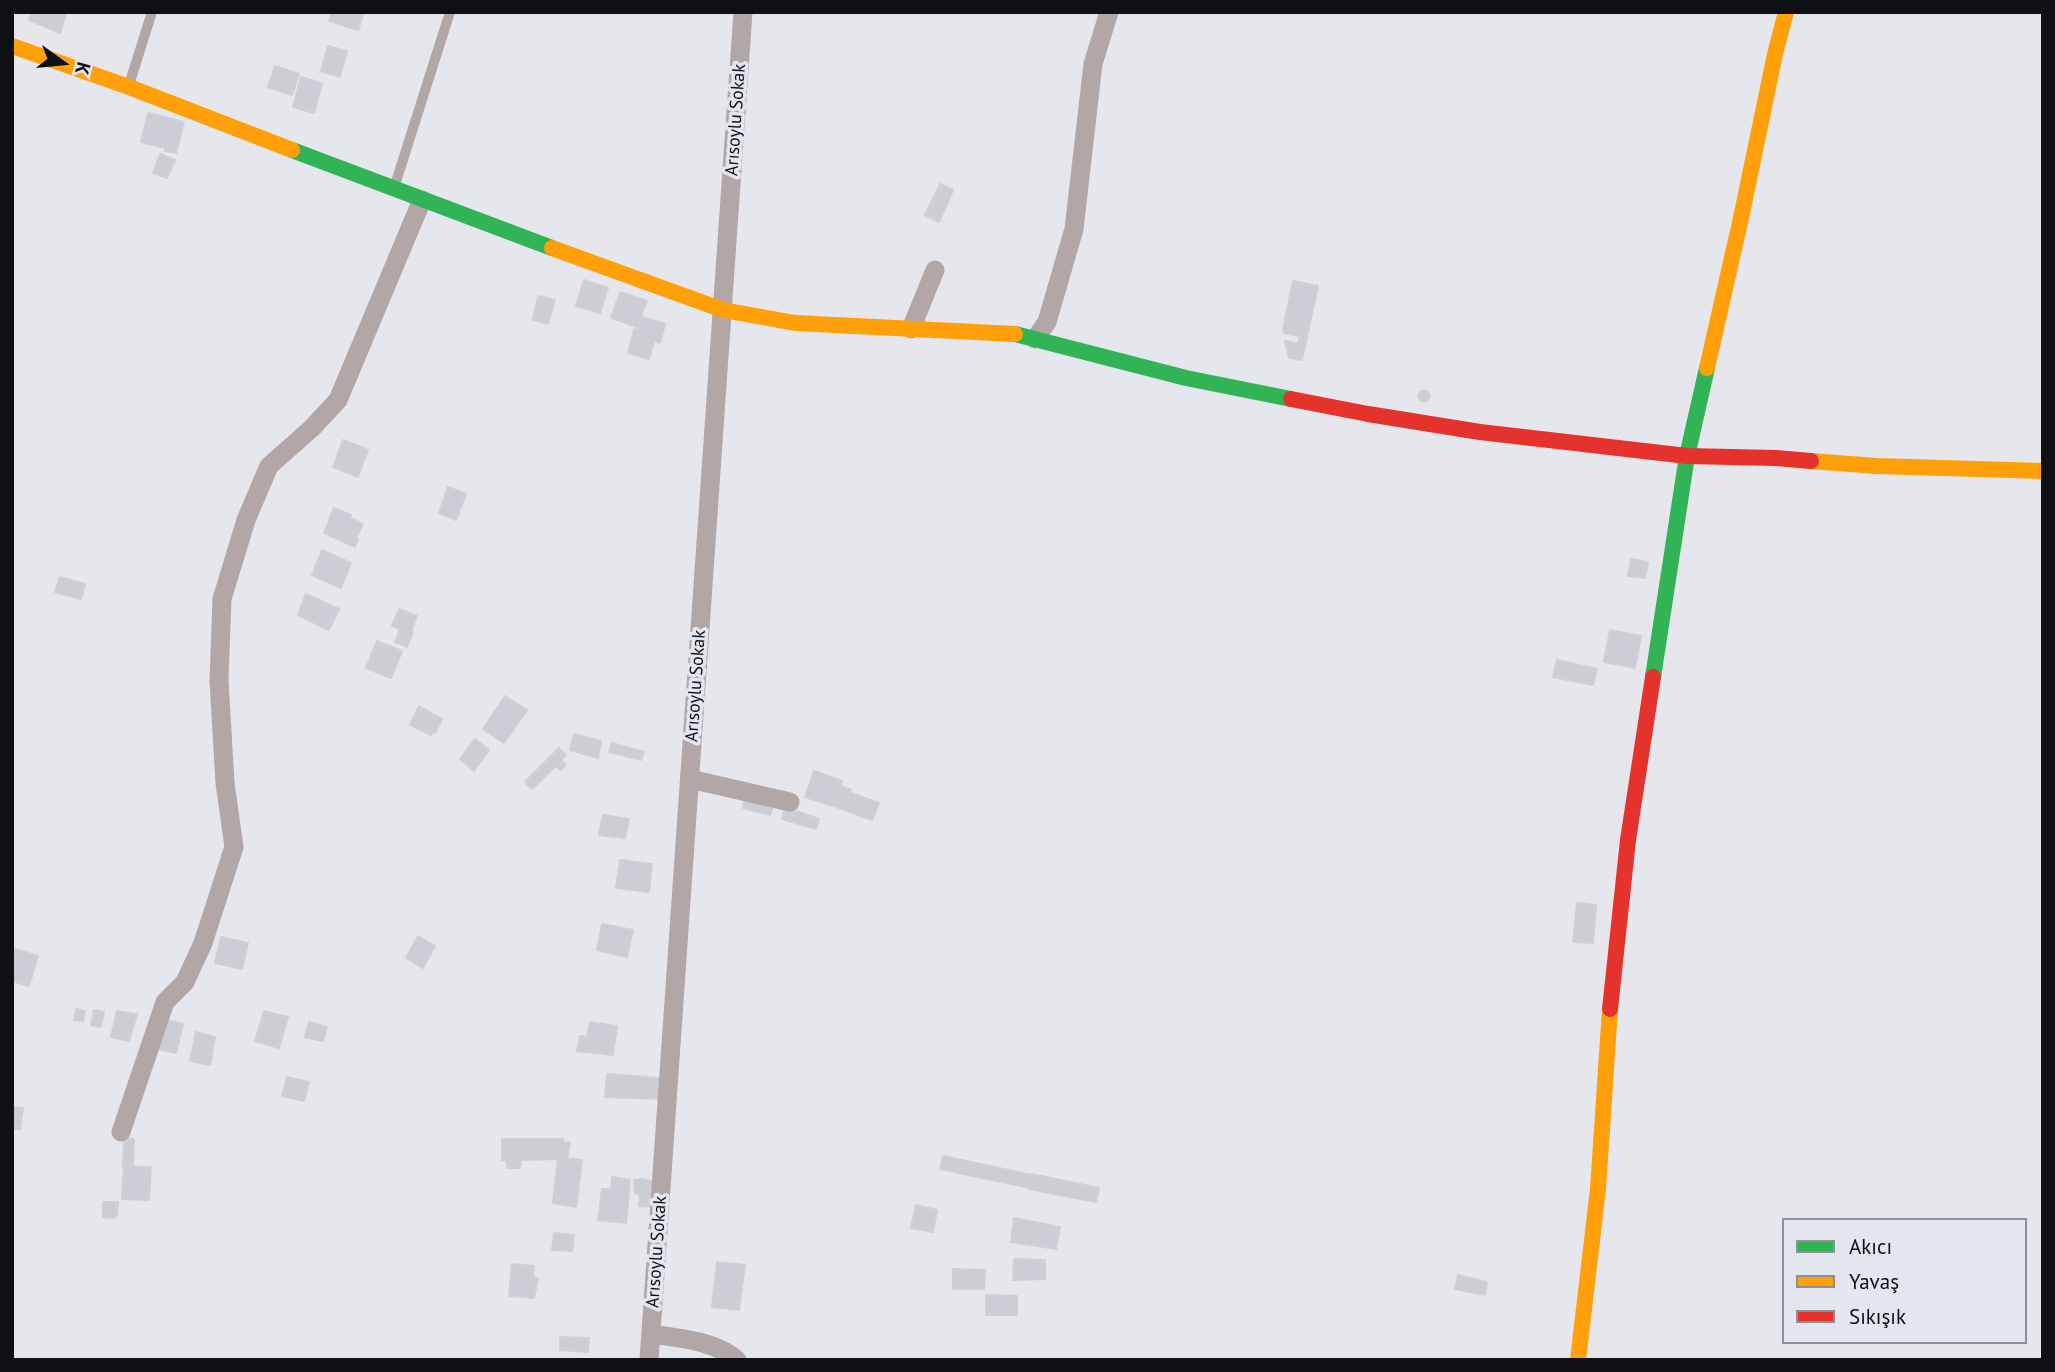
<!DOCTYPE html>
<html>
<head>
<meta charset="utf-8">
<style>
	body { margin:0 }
	#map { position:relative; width:2055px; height:1372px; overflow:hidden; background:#e6e7ec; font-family:"PT Sans",sans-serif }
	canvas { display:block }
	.frame { position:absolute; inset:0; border:14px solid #0f1013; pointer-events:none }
	.legend { position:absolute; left:1782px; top:1218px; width:245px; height:126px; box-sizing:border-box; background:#e3e5ef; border:2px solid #8e9097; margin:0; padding:9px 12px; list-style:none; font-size:21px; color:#0f1013 }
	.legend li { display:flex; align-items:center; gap:14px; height:35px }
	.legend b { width:35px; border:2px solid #8e9097 }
	.north { position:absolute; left:28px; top:28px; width:70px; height:70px; -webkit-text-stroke:5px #e3e5ef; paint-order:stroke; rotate:105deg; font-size:19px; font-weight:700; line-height:28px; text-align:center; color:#0f1013 }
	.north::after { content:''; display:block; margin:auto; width:24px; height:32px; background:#0f1013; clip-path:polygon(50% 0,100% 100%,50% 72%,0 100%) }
</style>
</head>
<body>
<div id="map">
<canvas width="2055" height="1372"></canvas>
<div class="frame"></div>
<ul class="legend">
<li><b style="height:9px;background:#30b455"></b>Akıcı</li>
<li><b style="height:9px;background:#ff9f0a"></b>Yavaş</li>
<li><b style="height:9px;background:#e5322d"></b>Sıkışık</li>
</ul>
<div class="north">K</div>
</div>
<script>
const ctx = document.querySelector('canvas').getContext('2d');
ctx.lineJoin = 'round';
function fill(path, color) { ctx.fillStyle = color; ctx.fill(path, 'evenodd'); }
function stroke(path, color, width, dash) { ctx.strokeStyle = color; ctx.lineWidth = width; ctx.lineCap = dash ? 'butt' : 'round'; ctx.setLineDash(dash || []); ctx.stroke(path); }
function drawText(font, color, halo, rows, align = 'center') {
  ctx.font = font + ' "PT Sans",sans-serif'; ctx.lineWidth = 7; ctx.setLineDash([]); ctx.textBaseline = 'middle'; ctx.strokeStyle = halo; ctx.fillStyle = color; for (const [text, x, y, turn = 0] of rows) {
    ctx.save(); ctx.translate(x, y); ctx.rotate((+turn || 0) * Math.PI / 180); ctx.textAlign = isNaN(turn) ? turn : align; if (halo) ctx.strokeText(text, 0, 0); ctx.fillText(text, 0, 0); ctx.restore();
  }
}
const building = new Path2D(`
	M 32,12 L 63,12 L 66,15 L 60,33 L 29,20 Z
	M 332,12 L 364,12 L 358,30 L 329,21 Z
	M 328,46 L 347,51 L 340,77 L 321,71 Z
	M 275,66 L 299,74 L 292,95 L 268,87 Z
	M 301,77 L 322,83 L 314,113 L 293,107 Z
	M 148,113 L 184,122 L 176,153 L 165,151 L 165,148 L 141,142 Z
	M 160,154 L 175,160 L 167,178 L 153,173 Z
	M 940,184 L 953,190 L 939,222 L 925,215 Z
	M 584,280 L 608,288 L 600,313 L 576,306 Z
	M 1293,281 L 1318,286 L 1302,360 L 1289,358 L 1285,341 L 1298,344 L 1300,336 L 1284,333 L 1283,330 Z
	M 620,292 L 647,301 L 637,327 L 611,318 Z
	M 538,296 L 555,300 L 548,324 L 533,320 Z
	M 642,317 L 665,324 L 660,343 L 654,341 L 649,359 L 628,353 L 634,329 L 638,330 Z
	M1418.5 396a5.5 5.5 0 1 1 11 0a5.5 5.5 0 1 1-11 0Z
	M 343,440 L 368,450 L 358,477 L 333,467 Z
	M 448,487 L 466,494 L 456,520 L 439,513 Z
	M 334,508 L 351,515 L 350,518 L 363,524 L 356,538 L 358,539 L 355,547 L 324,533 Z
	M 322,550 L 351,563 L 341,588 L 312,575 Z
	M 1631,559 L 1648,562 L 1645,578 L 1628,576 Z
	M 60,577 L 85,584 L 81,599 L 55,592 Z
	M 306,594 L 339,609 L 329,630 L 298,615 Z
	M 399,609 L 417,616 L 411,631 L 413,632 L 407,647 L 395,642 L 400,629 L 392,626 Z
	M 1610,630 L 1641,636 L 1635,668 L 1604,662 Z
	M 377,641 L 402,651 L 391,678 L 366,668 Z
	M 1557,660 L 1597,669 L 1593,685 L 1553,677 Z
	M 505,696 L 527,710 L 504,743 L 483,729 Z
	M 419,706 L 442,719 L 435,733 L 432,732 L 431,735 L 410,725 Z
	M 574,734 L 601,741 L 598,758 L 570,750 Z
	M 475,739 L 489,750 L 474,771 L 460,759 Z
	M 612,743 L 644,752 L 641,760 L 609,752 Z
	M 559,748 L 566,755 L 562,760 L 566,765 L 560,770 L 556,766 L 532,789 L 525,782 Z
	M 814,771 L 842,781 L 840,786 L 851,790 L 847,801 L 837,797 L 833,806 L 805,797 Z
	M 745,792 L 774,805 L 770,815 L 743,808 Z
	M 851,793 L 879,803 L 872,820 L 834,806 L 838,798 L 847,802 Z
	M 785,807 L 819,819 L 816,829 L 782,819 Z
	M 603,815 L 629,819 L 625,838 L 599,835 Z
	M 620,860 L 652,864 L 649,892 L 616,888 Z
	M 1577,903 L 1596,905 L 1593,943 L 1573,942 Z
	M 602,924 L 633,930 L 627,957 L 597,950 Z
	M 418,936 L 435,946 L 423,968 L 406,958 Z
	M 221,937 L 248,943 L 242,969 L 215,963 Z
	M 15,949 L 38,956 L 29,986 L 12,981 L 12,958 Z
	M 76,1009 L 85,1011 L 83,1021 L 74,1020 Z
	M 94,1010 L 104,1012 L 101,1027 L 91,1025 Z
	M 117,1011 L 137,1014 L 129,1041 L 111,1037 Z
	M 264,1011 L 288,1017 L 279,1048 L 255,1041 Z
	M 162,1019 L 183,1024 L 176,1053 L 156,1049 Z
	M 309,1022 L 327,1027 L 323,1041 L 305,1037 Z
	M 590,1022 L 617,1026 L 613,1055 L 577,1051 L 580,1036 L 587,1037 Z
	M 196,1032 L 215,1037 L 210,1065 L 190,1061 Z
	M 607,1074 L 661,1078 L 660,1099 L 605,1097 Z
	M 287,1077 L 309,1082 L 304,1101 L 282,1096 Z
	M 12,1107 L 23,1108 L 20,1129 L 12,1129 Z
	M 124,1139 L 134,1139 L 133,1166 L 123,1166 Z
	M 502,1139 L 563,1139 L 563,1142 L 570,1143 L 567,1158 L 558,1157 L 558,1159 L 521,1160 L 520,1168 L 507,1168 L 507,1160 L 502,1160 Z
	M 943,1156 L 1032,1175 L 1030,1188 L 940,1169 Z
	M 558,1157 L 582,1160 L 576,1207 L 553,1203 Z
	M 124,1166 L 151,1167 L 149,1200 L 122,1199 Z
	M 1032,1174 L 1099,1188 L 1096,1202 L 1029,1189 Z
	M 612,1177 L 630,1180 L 626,1223 L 598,1220 L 602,1189 L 611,1189 Z
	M 641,1179 L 657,1182 L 655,1207 L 639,1206 L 640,1194 L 635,1193 L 634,1180 Z
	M 103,1202 L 118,1202 L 117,1215 L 115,1218 L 103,1217 Z
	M 916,1205 L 937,1210 L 933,1232 L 911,1228 Z
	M 1014,1218 L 1060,1227 L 1056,1249 L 1011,1242 Z
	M 554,1233 L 574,1235 L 572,1251 L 552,1250 Z
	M 1014,1259 L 1045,1260 L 1045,1279 L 1013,1280 Z
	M 717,1262 L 745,1265 L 739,1310 L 712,1307 Z
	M 512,1264 L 534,1266 L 533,1277 L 538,1278 L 534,1298 L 509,1296 Z
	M 953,1269 L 985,1270 L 984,1289 L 953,1289 Z
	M 1458,1275 L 1487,1282 L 1485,1295 L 1455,1289 Z
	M 986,1295 L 1017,1296 L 1017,1315 L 986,1315 Z
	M 560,1337 L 589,1338 L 588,1352 L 560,1350 Z`);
const lane = new Path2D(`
	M 129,85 L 152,12
	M 394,188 L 450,12`);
const street = new Path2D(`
	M 911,329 L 935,270
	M 1035,339 L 1047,322 L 1074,229 L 1093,64 L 1109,12
	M 690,779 L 790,802
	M 121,1132 L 165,1002 L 185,982 L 203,943 L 234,847 L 225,783 L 219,680 L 222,599 L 246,520 L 269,466 L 312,428 L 338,400 L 422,200
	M 651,1334 C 678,1338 716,1341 737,1360
	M 649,1360 L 743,12`);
const fast = new Path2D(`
	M 292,150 L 552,248
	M 1015,334 L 1186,378 L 1291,399
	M 1653,677 L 1687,456 L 1707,368`);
const slow = new Path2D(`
	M 12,46 L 129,87 L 292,150
	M 552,248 L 723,310 L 795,323 L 1015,334
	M 1707,368 L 1741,218 L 1775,54 L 1786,12
	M 1811,461 L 1876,466 L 2043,471
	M 1578,1360 L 1598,1189 L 1610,1009`);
const jam = new Path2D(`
	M 1291,399 L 1368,414 L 1480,432 L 1687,456 L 1776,458 L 1811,461
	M 1610,1009 L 1628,840 L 1653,677`);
const streetNames = [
	["Arısoylu Sokak",736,120,-86],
	["Arısoylu Sokak",696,686,-86],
	["Arısoylu Sokak",657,1252,-86]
];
fill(building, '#cdced5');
stroke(building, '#cfd0d4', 2);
stroke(lane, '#b2a7a7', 10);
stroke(street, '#b2a7a7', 19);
stroke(fast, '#30b455', 16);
stroke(slow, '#ff9f0a', 16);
stroke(jam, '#e5322d', 16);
drawText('18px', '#0f1013', '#e3e5ef', streetNames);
</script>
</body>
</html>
